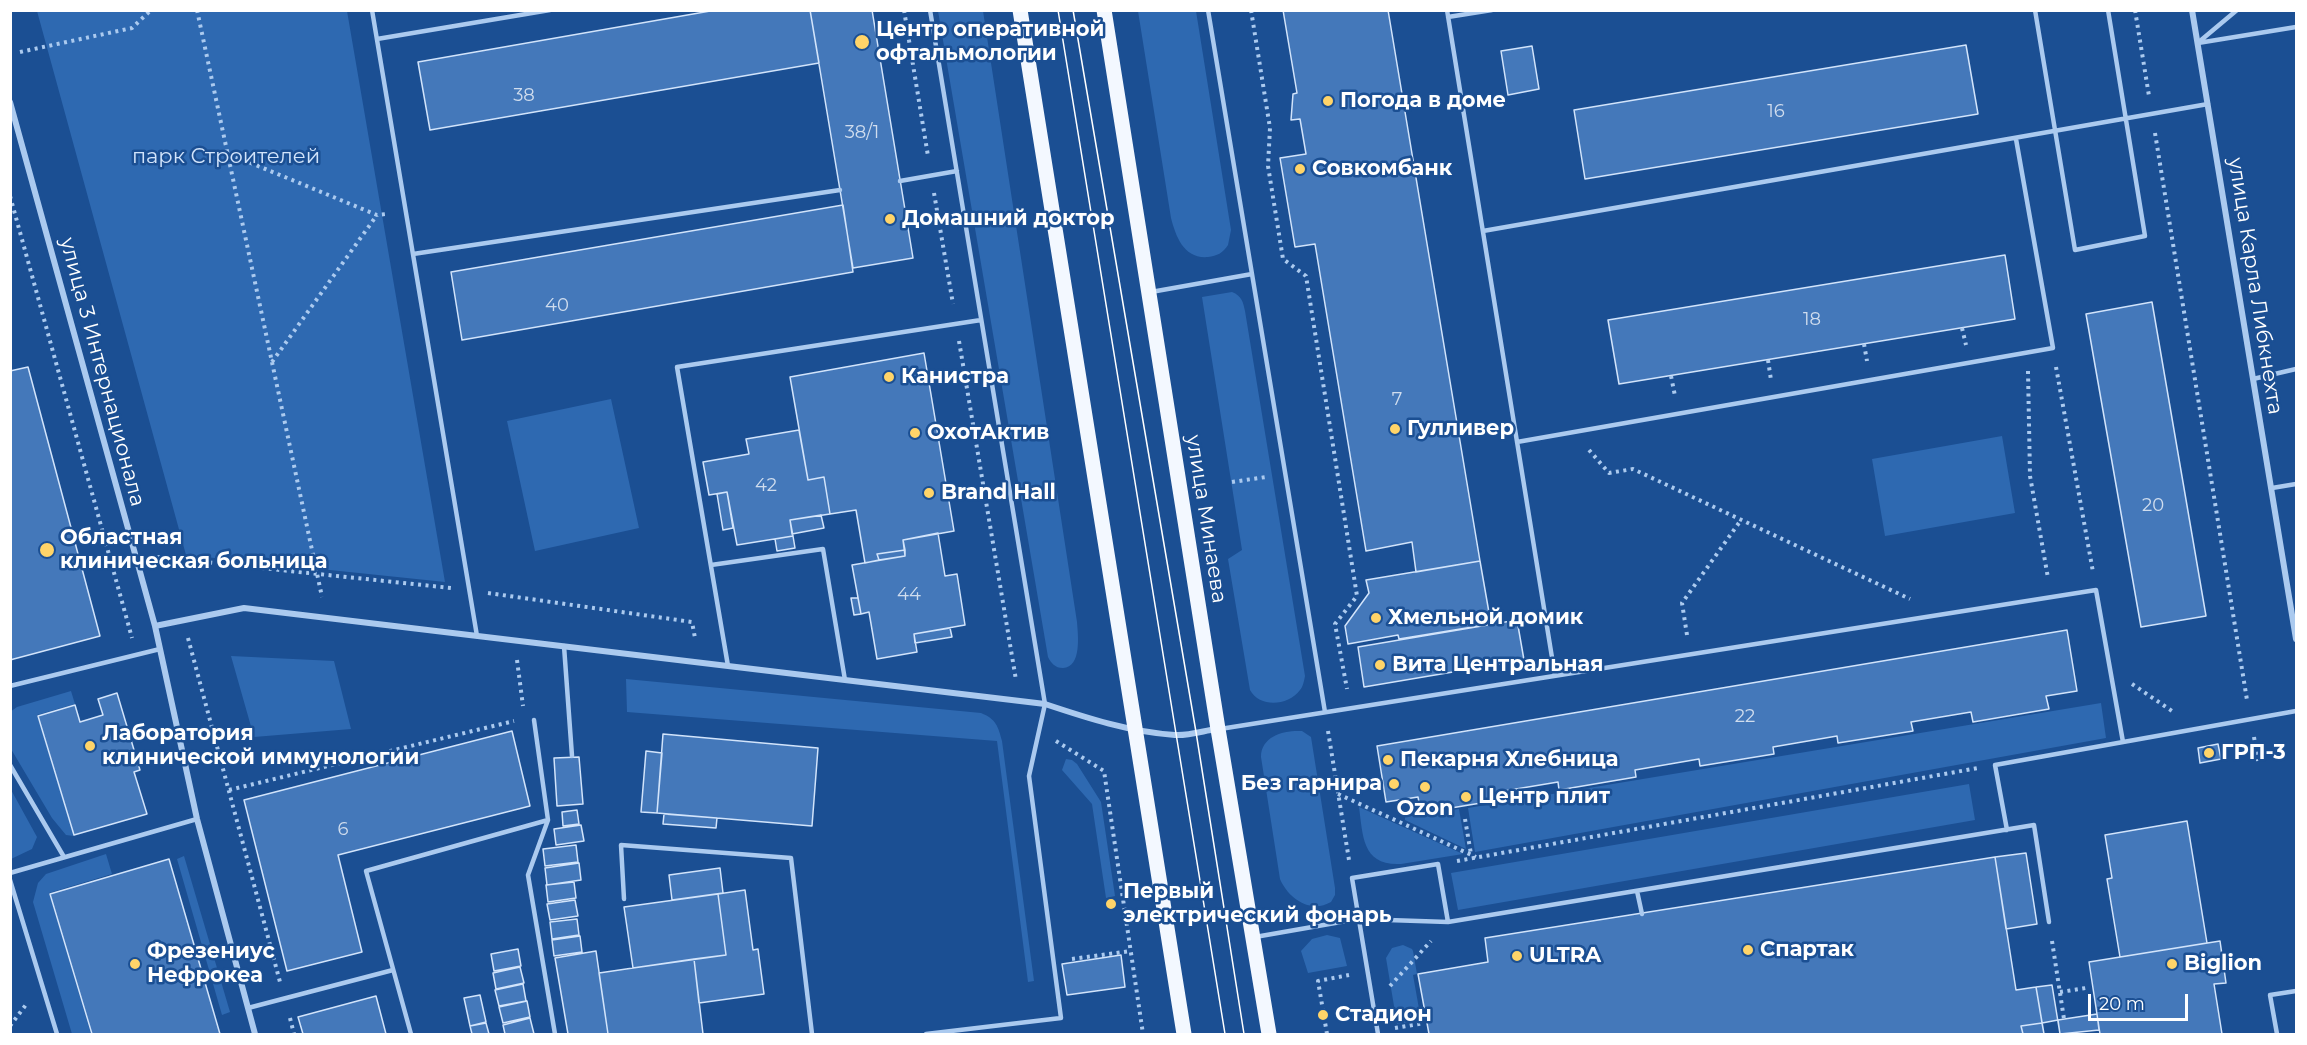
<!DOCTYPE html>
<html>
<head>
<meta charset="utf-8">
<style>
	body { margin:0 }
	#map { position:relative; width:2307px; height:1045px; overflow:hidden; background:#1b4f93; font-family:Montserrat,sans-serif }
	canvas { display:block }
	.frame { position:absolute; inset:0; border:12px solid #fff; pointer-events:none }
	.scale { position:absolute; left:2088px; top:994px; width:100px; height:27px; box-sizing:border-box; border:3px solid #fff; border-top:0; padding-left:8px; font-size:18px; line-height:21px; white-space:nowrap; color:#fff; -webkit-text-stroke:4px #1b4f93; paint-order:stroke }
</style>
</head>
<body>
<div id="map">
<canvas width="2307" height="1045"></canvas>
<div class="frame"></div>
<div class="scale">20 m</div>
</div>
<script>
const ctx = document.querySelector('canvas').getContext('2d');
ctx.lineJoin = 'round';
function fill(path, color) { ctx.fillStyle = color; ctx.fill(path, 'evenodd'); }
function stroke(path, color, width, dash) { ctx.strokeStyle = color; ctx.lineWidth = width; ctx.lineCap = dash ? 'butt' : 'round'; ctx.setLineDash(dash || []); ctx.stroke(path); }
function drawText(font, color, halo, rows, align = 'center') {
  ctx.font = font + ' Montserrat,sans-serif'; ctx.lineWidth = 5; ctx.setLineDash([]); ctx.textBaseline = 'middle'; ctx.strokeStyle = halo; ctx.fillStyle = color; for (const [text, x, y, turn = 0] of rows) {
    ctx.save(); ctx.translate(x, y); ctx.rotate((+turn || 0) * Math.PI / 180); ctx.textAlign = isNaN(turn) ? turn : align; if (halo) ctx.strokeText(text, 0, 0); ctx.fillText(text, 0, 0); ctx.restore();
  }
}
const green = new Path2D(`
	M 37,11 L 347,11 L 445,582 L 186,555 Z
	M 938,11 L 983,11 L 1077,622 C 1078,635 1082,667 1063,668 C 1055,668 1051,663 1048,657 Z
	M 1138,11 L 1196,11 L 1231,230 L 1228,245 C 1223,253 1217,256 1208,257 C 1184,259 1176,237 1171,218 Z
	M 1232,292 C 1242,296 1243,302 1245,311 L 1305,676 C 1304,681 1303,687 1300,690 C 1288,706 1260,708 1250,690 L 1228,559 L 1242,550 L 1202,297 Z
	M 611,399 L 639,528 L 535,551 L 507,421 Z
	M 2002,436 L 2015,513 L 1885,536 L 1872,459 Z
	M 231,656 L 334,661 L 351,729 L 254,737 Z
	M 626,679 L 981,713 C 996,719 998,726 1002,741 L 1034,981 L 1028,982 L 997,741 L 627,712 Z
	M 71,691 L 75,704 L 37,715 L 74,836 L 66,835 L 52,818 L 11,749 L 10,712 L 17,707 Z
	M 2101,703 L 2106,738 L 1475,852 L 1468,808 Z
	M 1302,731 L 1311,737 L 1335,888 L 1335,895 L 1331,902 C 1310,914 1288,898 1280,879 L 1261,757 C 1261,736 1284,730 1302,731 Z
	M 1066,759 L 1072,760 L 1077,764 L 1101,802 L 1115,896 L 1106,898 L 1092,804 L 1062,770 Z
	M 1969,784 L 1975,820 L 1458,910 L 1451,873 Z
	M 10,788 L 37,837 L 32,849 L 11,859 Z
	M 1359,807 L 1463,854 L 1401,864 C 1362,866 1363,836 1359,807 Z
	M 1459,809 L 1466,849 L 1405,820 L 1405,817 Z
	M 106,854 L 112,874 L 49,893 L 91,1034 L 72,1034 L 33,902 L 38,883 L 46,874 Z
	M 184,856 L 230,1012 L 222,1015 L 177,859 Z
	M 1327,935 L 1340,938 L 1347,966 L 1308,973 L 1301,951 L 1312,939 Z
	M 1403,945 L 1412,949 L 1413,951 L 1417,974 L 1413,975 L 1421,1020 L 1397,1024 L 1386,958 L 1392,948 Z`);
const building = new Path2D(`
	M 716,10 L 810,10 L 819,63 L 430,130 L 418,62 Z
	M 810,10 L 872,10 L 913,258 L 853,268 Z
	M 1283,10 L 1388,10 L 1480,561 L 1416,572 L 1412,542 L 1366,551 L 1315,244 L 1295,247 L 1280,158 L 1306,154 L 1300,119 L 1291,120 L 1293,94 L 1297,93 Z
	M 1966,45 L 1978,114 L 1585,179 L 1574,110 Z
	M 1532,46 L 1539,89 L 1508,95 L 1501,51 Z
	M 843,205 L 853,272 L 462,340 L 451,272 Z
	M 2005,255 L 2015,319 L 1619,384 L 1608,320 Z
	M 2152,302 L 2206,616 L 2141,627 L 2086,314 Z
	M 924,353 L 954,531 L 903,540 L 905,550 L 877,554 L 879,560 L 865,563 L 856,510 L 830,514 L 824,477 L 808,480 L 790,377 Z
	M 28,367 L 100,636 L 10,660 L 10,371 Z
	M 799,430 L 808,480 L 824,477 L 830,514 L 790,520 L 793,536 L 737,545 L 727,492 L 709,495 L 703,462 L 749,454 L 746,439 Z
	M 727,492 L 733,528 L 723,530 L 717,494 Z
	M 821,515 L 824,528 L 792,534 L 790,520 Z
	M 938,533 L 945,576 L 957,574 L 965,625 L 914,634 L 917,652 L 877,659 L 869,612 L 861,614 L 852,565 L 905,556 L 903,540 Z
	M 793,536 L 795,548 L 777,551 L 775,539 Z
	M 905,550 L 905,556 L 879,560 L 877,554 Z
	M 1480,561 L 1491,624 L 1399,639 L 1398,635 L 1348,644 L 1345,626 L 1369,593 L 1366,580 Z
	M 851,598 L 858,598 L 861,614 L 854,615 Z
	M 1517,620 L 1524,660 L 1364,687 L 1358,647 Z
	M 950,628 L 952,637 L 915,643 L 914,634 Z
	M 2067,630 L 2077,691 L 2046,696 L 2049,709 L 1973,722 L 1971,712 L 1911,722 L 1913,731 L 1838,743 L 1837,736 L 1773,747 L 1774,754 L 1700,766 L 1699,759 L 1635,770 L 1636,777 L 1559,790 L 1558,782 L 1498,792 L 1499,800 L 1421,813 L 1418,797 L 1386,802 L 1377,746 Z
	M 117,693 L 140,770 L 134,772 L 147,814 L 74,835 L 38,716 L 75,705 L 80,722 L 103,715 L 98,699 Z
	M 512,731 L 530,806 L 338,855 L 362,952 L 287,971 L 244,800 Z
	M 663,734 L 818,748 L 812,826 L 657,813 Z
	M 2218,744 L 2221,759 L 2200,763 L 2198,748 Z
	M 646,751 L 662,753 L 657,813 L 641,812 Z
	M 579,757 L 583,804 L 557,806 L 554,758 Z
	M 577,810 L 579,824 L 563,826 L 562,812 Z
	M 664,814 L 717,818 L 716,828 L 663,824 Z
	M 2187,821 L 2207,943 L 2120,957 L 2107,879 L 2112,878 L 2105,835 Z
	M 581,825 L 584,841 L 556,845 L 554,829 Z
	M 576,845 L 578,862 L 545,866 L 543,849 Z
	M 2026,853 L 2037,924 L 2006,929 L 1995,857 Z
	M 1995,857 L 2016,990 L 2036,987 L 2042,1023 L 2021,1026 L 2023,1034 L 1429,1034 L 1418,974 L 1488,962 L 1485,938 Z
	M 169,859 L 220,1034 L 92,1034 L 50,894 Z
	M 579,863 L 581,880 L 547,885 L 545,868 Z
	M 720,868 L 723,893 L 672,900 L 669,875 Z
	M 574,882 L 576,898 L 548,902 L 546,885 Z
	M 745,890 L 753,950 L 758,949 L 764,994 L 699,1003 L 694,959 L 726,955 L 718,894 Z
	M 718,894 L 726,955 L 633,968 L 624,907 Z
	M 575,900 L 578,916 L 550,920 L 547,904 Z
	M 577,919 L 579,935 L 552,939 L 550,922 Z
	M 580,936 L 582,952 L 554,956 L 552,940 Z
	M 2220,941 L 2226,983 L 2214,984 L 2222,1034 L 2100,1034 L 2089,962 Z
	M 518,949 L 521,966 L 494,971 L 491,954 Z
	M 596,951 L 608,1034 L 568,1034 L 555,958 Z
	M 1121,955 L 1125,987 L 1067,995 L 1062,964 Z
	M 694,959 L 703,1034 L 608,1034 L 599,973 Z
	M 520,967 L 524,983 L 496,989 L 493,973 Z
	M 523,984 L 526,1001 L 499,1006 L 495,990 Z
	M 2052,985 L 2060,1034 L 2044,1034 L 2036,987 Z
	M 480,995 L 486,1022 L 470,1026 L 464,998 Z
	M 376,996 L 386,1034 L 303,1034 L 298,1017 Z
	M 527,1001 L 530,1017 L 503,1023 L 499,1007 Z
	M 2097,1014 L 2099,1030 L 2060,1034 L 2058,1020 Z
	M 530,1018 L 534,1034 L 505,1034 L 503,1025 Z
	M 2058,1020 L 2060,1034 L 2044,1034 L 2042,1023 Z
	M 486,1023 L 489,1034 L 472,1034 L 470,1026 Z
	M 2042,1023 L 2044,1034 L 2023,1034 L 2021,1026 Z`);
const path = new Path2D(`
	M 197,10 L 322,597
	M 904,10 L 928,156
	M 1251,10 L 1270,128 L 1268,166 L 1283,259 L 1306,276 L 1357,596 L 1335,624 L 1347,689
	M 2135,10 L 2149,96
	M 20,52 L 132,28 L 151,10
	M 2155,133 L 2247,700
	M 229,154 L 377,215 L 386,214
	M 934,193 L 953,304
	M 10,196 L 132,638
	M 1962,328 L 1966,345
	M 959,341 L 1016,680
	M 1864,344 L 1867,361
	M 1768,360 L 1771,380
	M 272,362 L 377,215
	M 2056,367 L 2093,572
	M 2028,371 L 2030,476 L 2048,578
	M 1671,376 L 1675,396
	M 1589,450 L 1609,473 L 1633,469 L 1910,599
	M 1232,482 L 1266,477
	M 157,557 L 451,588
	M 488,593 L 692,622 L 695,638
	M 1687,635 L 1682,603 L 1741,520
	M 188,638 L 280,982
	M 517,660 L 523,706
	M 2132,684 L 2175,713
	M 1328,731 L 1349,860
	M 2254,737 L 2258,761
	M 1056,741 L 1104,771 L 1143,1034
	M 229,790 L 514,721
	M 1338,794 L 1476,857
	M 1465,819 L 1471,854
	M 1457,861 L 1978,768
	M 2052,941 L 2064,1019
	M 1072,959 L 1131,951
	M 1390,986 L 1431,941
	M 2060,992 L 2086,988
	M 290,1018 L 294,1034
	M 10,1026 L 28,1002
	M 1395,1028 L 1424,1023
	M 1327,1034 L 1318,981 L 1349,975`);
const lane = new Path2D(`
	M 372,10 L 477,636
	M 1208,10 L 1325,712
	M 1447,10 L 1555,676
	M 2035,10 L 2075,250 L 2145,236 L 2108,10
	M 1448,17 L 1492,10
	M 377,39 L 550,10
	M 2200,41 L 2237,10
	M 2198,43 L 2296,27
	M 900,181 L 957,171
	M 1483,231 L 2208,104
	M 413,254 L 840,190
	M 1151,292 L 1252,274
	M 2253,379 L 2296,369
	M 1517,442 L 2053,348 L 2016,139
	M 2272,488 L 2296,484
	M 711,565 L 823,549 L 845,680
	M 564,646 L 572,756
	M 728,666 L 677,367 L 981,320
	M 10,686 L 160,649
	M 534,720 L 548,820 L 528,875 L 555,1034
	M 1220,729 L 2096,590 L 2123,742
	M 10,765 L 64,857
	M 2007,830 L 1995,765 L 2296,711
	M 10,873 L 197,819
	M 10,880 L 57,1034
	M 1637,891 L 1642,914
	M 624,899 L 621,845 L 791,858 L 812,1034
	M 1255,937 L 1358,919 L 1448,922 L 2034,825 L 2049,922
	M 248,1008 L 393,970
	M 411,1034 L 366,871 L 548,820
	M 926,1034 L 1061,1018 L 1029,776 L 1045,704 L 930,10
	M 1378,1034 L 1352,878 L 1438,864 L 1448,922
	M 2277,1034 L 2270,995 L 2296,991`);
const street = new Path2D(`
	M 2192,10 L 2296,639
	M 10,102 L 155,626 L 197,819 L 255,1034
	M 155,626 L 244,608 L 1045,704 C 1087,718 1130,732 1175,735 C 1188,736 1203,731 1216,729`);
const primary = new Path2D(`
	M 1020,10 L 1184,1034
	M 1104,10 L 1218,729 L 1269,1034`);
const tram = new Path2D(`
	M 1058,10 L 1225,1034
	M 1073,10 L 1196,732 L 1244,1034`);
const markers = [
	[862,42,8,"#ffd469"],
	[1328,101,6,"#ffd469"],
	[1300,169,6,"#ffd469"],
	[890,219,6,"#ffd469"],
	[889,377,6,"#ffd469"],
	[1395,429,6,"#ffd469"],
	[915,433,6,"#ffd469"],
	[929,493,6,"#ffd469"],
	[47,550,8,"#ffd469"],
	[1376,618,6,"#ffd469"],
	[1380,665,6,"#ffd469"],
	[90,746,6,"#ffd469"],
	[2209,753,6,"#ffd469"],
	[1388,760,6,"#ffd469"],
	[1394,784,6,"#ffd469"],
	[1425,787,6,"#ffd469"],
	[1466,797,6,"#ffd469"],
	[1111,904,6,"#ffd469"],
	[1748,950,6,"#ffd469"],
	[1517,956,6,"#ffd469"],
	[135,964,6,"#ffd469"],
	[2172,964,6,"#ffd469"],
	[1323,1015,6,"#ffd469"]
];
const numberNames = [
	["38",524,96],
	["16",1776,112],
	["38/1",862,133],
	["40",557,306],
	["18",1812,320],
	["7",1397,400],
	["42",766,486],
	["20",2153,506],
	["44",909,595],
	["22",1745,717],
	["6",343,830]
];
const poiNames = [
	["Центр оперативной",876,30],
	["офтальмологии",876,54],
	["Погода в доме",1340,101],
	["Совкомбанк",1312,169],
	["Домашний доктор",902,219],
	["Канистра",901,377],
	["Гулливер",1407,429],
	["ОхотАктив",927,433],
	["Brand Hall",941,493],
	["Областная",60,538],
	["клиническая больница",60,562],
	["Хмельной домик",1388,618],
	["Вита Центральная",1392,665],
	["Лаборатория",102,734],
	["клинической иммунологии",102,758],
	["ГРП-3",2221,753],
	["Пекарня Хлебница",1400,760],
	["Без гарнира",1382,784,"right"],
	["Центр плит",1478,797],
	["Ozon",1425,809,"center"],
	["Первый",1123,892],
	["электрический фонарь",1123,916],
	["Спартак",1760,950],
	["Фрезениус",147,952],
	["Нефрокеа",147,976],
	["ULTRA",1529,956],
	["Biglion",2184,964],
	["Стадион",1335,1015]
];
const parkNames = [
	["парк Строителей",226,157]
];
const streetNames = [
	["улица Карла Либкнехта",2255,286,81],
	["улица 3 Интернационала",102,372,75],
	["улица Минаева",1206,519,81]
];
fill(green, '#2e69b1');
fill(building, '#4478ba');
stroke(building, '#d2e4fb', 1.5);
stroke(path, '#abcaef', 4, [3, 4.5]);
stroke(lane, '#abcaef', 4.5);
stroke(street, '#abcaef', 6);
stroke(primary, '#f3f8ff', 15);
stroke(tram, '#fff', 1.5);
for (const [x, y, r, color] of markers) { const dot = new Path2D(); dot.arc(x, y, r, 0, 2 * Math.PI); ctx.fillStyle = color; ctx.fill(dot); stroke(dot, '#1b4f93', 2); }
drawText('18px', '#d0ddee', null, numberNames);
drawText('bold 21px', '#fff', '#1b4f93', poiNames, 'left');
drawText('21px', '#d2e4fb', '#1b4f93', parkNames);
drawText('21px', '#fff', '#1b4f93', streetNames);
</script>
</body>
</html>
